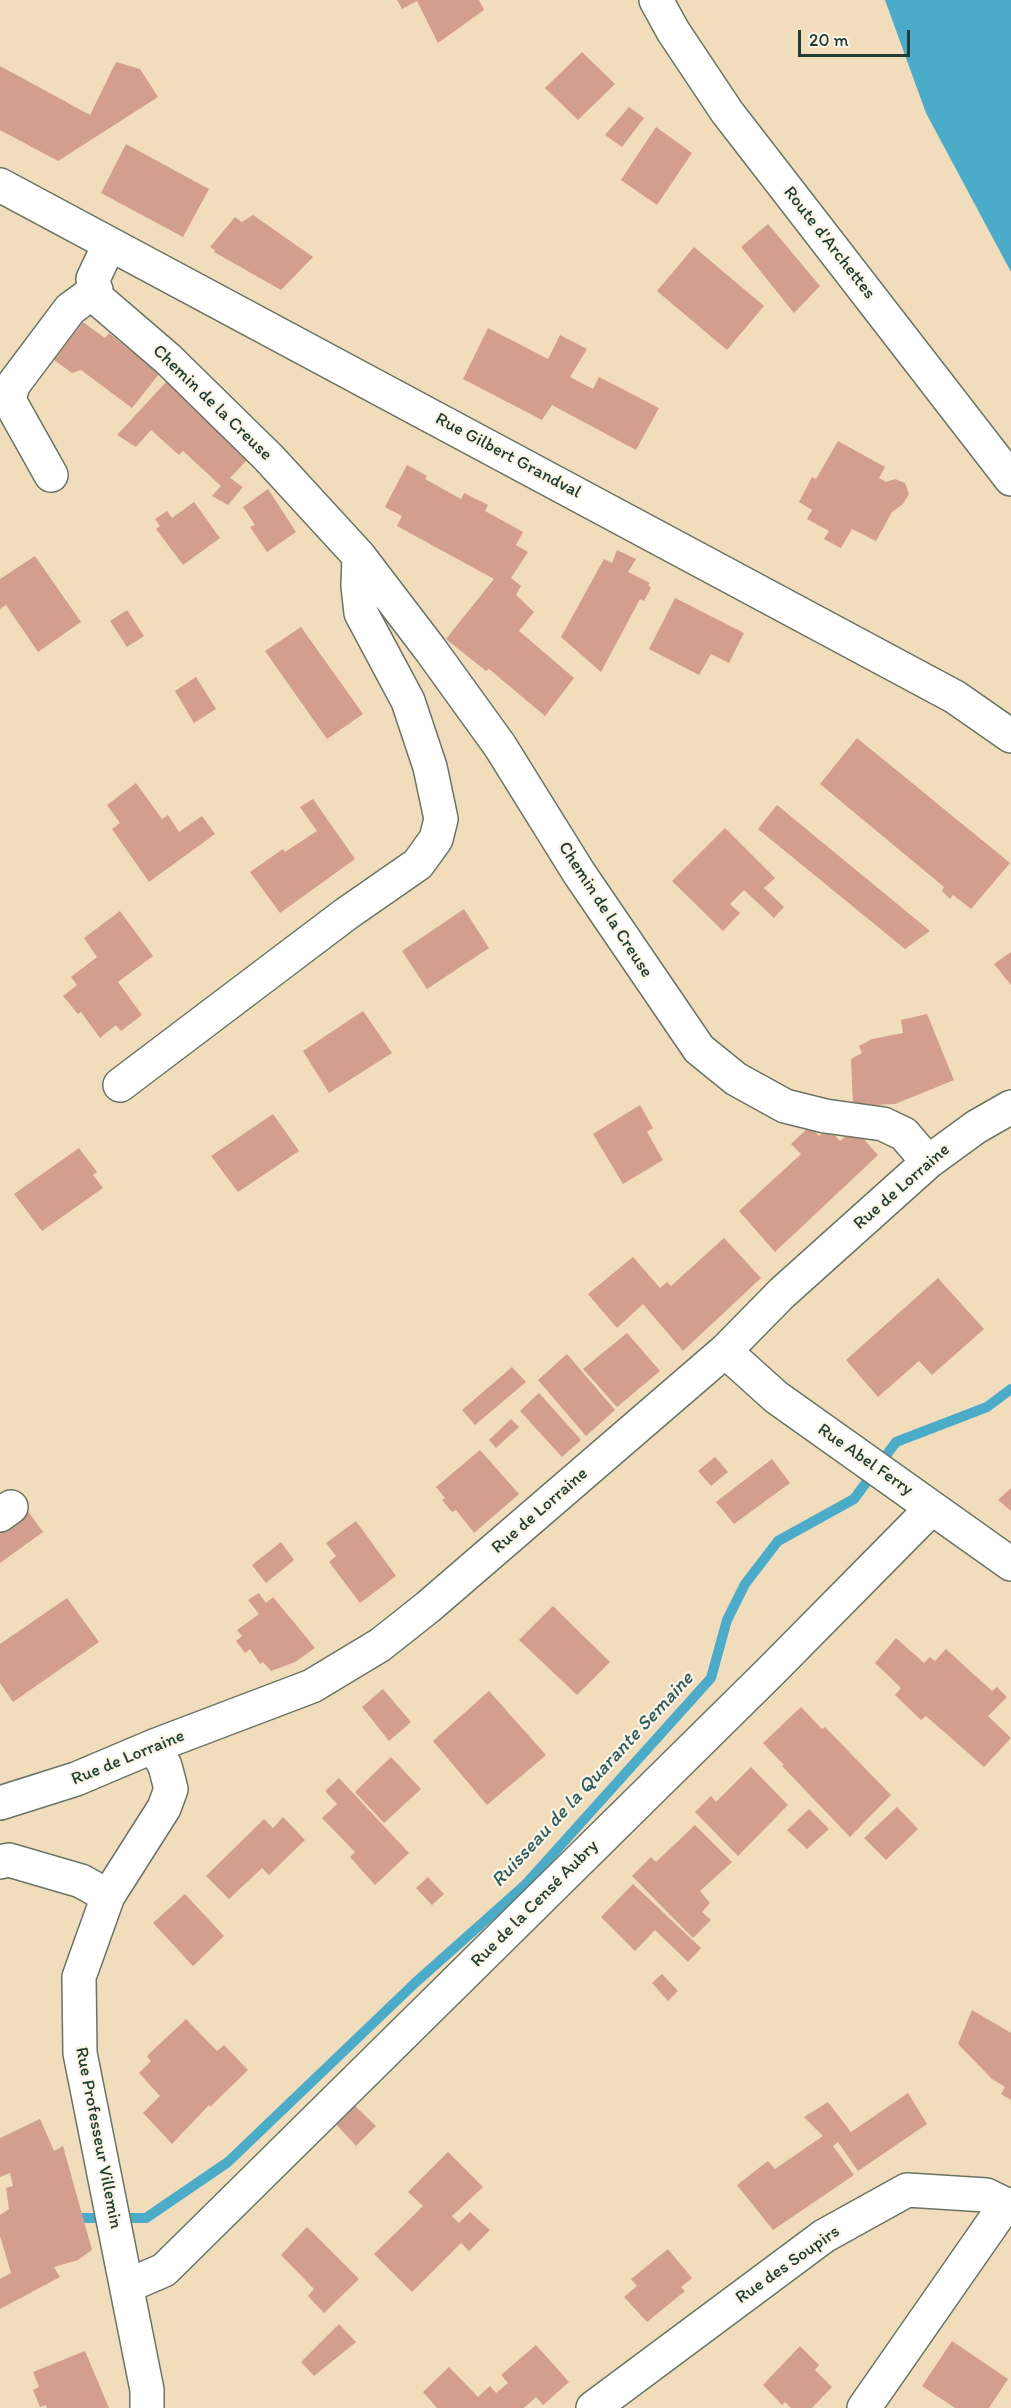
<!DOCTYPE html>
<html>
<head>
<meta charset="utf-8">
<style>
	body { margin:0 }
	#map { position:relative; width:1011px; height:2408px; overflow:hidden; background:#f1dcbc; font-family:Itim,sans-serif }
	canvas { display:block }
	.scale { position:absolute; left:798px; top:30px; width:112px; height:27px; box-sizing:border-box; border:3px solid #1f3d34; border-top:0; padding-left:8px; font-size:18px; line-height:21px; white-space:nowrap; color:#1f3d34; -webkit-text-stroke:4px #fcf5e5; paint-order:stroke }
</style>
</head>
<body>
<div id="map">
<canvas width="1011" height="2408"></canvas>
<div class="scale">20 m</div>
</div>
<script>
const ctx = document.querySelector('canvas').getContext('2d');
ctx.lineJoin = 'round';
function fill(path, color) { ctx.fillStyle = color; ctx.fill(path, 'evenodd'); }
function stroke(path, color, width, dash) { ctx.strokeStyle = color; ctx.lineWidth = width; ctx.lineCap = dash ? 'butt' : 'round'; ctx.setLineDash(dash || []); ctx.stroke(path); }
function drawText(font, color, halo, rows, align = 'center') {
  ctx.font = font + ' Itim,sans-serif'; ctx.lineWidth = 4.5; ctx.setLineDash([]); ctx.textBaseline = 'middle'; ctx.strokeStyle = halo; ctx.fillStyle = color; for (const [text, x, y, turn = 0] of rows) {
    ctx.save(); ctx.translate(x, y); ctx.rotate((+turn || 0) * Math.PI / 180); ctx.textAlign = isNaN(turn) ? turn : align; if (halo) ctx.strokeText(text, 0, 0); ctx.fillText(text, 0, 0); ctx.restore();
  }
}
const water = new Path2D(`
	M 885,0 L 1011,0 L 1011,272 L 926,113 Z`);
const stream = new Path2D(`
	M 69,2218 L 146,2218 L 228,2162 L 416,1982 L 525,1885 L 711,1678 L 727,1620 L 745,1584 L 778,1541 L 854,1499 L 896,1442 L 987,1407 L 1011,1389`);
const building = new Path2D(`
	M 397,0 L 479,0 L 484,10 L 438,43 L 417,1 L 402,9 Z
	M 582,52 L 615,84 L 578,120 L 545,88 Z
	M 116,62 L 140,69 L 158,97 L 58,161 L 0,130 L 0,66 L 90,115 Z
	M 629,107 L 644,118 L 622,147 L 605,135 Z
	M 656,127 L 692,153 L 657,205 L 621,180 Z
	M 126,144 L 209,189 L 183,237 L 101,193 Z
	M 253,215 L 313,257 L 281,290 L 214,252 L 215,250 L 210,247 L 235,217 L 242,222 Z
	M 768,224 L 820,286 L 794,313 L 741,247 Z
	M 694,247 L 764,306 L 727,350 L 657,291 Z
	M 83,322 L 105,338 L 109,333 L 159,374 L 132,408 L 81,370 L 72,373 L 54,360 Z
	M 488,328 L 548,359 L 560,335 L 587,349 L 570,377 L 593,389 L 599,377 L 659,408 L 636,450 L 552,405 L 542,420 L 463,379 Z
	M 167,381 L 250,457 L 230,478 L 243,487 L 228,505 L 212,496 L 221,486 L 183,451 L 179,455 L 151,430 L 136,447 L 117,435 Z
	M 838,441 L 885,467 L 879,478 L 886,482 L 895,479 L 905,483 L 909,494 L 903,504 L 892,512 L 876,541 L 852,529 L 841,548 L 824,539 L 829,531 L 807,519 L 812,510 L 799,502 L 812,477 L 816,479 Z
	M 407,465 L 427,476 L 425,479 L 461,499 L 464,493 L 488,505 L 485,511 L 523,532 L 516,545 L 528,552 L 511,578 L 521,586 L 516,595 L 534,612 L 519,631 L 574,678 L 545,716 L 489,669 L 486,671 L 446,639 L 494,579 L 397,526 L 402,516 L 385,507 Z
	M 268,489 L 296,532 L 267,552 L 250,527 L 255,525 L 243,507 Z
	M 194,502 L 220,538 L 183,565 L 156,529 L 160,526 L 155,519 L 167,511 L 172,518 Z
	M 617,550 L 636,559 L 628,572 L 650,583 L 648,585 L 651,588 L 644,601 L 640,599 L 601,672 L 561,637 L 604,559 L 612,563 Z
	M 35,556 L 81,622 L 38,652 L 6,605 L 0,609 L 0,579 Z
	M 675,598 L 744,633 L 729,663 L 711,654 L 699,675 L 649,649 Z
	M 127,610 L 144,636 L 127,647 L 110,621 Z
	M 301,627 L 363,714 L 327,739 L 265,651 Z
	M 196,677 L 216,709 L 194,723 L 175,691 Z
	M 857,738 L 1010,863 L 971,909 L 953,895 L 950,899 L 942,891 L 944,887 L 820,784 Z
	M 136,783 L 162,819 L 168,815 L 179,832 L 202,816 L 215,834 L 149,882 L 112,829 L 120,823 L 107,805 Z
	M 313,799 L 355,859 L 280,913 L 250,872 L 283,849 L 285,852 L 317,831 L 300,807 Z
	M 777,805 L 930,931 L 905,949 L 758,829 Z
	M 725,828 L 775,878 L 764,888 L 784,907 L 774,918 L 744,890 L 730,904 L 740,913 L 723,931 L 672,881 Z
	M 464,909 L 489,948 L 427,989 L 402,951 Z
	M 120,911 L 153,956 L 118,982 L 142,1015 L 121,1031 L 116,1025 L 100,1038 L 81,1012 L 78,1014 L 63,996 L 77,985 L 71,977 L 97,957 L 84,938 Z
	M 1011,952 L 1011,985 L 994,964 Z
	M 363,1011 L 392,1053 L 329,1093 L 303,1051 Z
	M 927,1014 L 954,1080 L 895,1104 L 853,1106 L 851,1059 L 862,1053 L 859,1046 L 872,1039 L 903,1033 L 901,1020 Z
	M 640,1105 L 653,1128 L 647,1132 L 663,1160 L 623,1184 L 593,1134 Z
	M 273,1114 L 299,1151 L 238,1192 L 211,1156 Z
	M 810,1126 L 819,1136 L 828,1128 L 840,1141 L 850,1133 L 860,1135 L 878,1155 L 775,1252 L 739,1211 L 801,1154 L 791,1144 Z
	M 79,1148 L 97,1172 L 93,1175 L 103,1188 L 42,1231 L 14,1194 Z
	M 724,1238 L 761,1278 L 683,1351 L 643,1304 L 617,1328 L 588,1294 L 633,1257 L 660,1288 L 667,1282 L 671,1286 Z
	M 938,1278 L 984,1329 L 932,1375 L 919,1361 L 878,1397 L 846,1360 Z
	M 627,1333 L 660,1371 L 617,1407 L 583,1369 Z
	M 567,1354 L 615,1410 L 586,1436 L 538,1380 Z
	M 512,1367 L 526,1382 L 475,1425 L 462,1410 Z
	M 539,1393 L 581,1440 L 562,1457 L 520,1411 Z
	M 511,1419 L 519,1427 L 496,1448 L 489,1440 Z
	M 480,1450 L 519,1494 L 474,1533 L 456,1510 L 452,1512 L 442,1500 L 445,1498 L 436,1487 Z
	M 715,1457 L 728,1472 L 711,1486 L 698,1471 Z
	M 772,1459 L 790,1483 L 734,1524 L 716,1502 Z
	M 1011,1488 L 1011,1511 L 998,1500 Z
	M 27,1510 L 43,1532 L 0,1563 L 0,1529 Z
	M 356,1521 L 396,1576 L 360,1603 L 329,1562 L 336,1556 L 326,1543 Z
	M 281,1542 L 294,1560 L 266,1583 L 252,1565 Z
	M 259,1593 L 266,1603 L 273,1597 L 315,1648 L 295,1662 L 271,1671 L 263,1662 L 260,1664 L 250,1649 L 245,1653 L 236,1641 L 242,1636 L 237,1630 L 259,1614 L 248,1600 Z
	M 67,1598 L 99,1642 L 13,1702 L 0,1683 L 0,1644 Z
	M 553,1606 L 610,1662 L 577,1695 L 519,1640 Z
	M 896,1638 L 924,1663 L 930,1657 L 935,1661 L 946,1649 L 992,1691 L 997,1687 L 1007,1697 L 988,1716 L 1011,1738 L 984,1767 L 926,1716 L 921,1720 L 895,1695 L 901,1688 L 875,1663 Z
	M 383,1689 L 411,1722 L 389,1741 L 362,1707 Z
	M 489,1691 L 546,1755 L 487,1805 L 433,1741 Z
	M 801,1707 L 822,1729 L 825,1727 L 891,1795 L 850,1837 L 782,1766 L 784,1765 L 763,1743 Z
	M 391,1757 L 421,1789 L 384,1823 L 355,1792 Z
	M 751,1767 L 788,1805 L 738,1856 L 695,1812 L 711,1796 L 716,1802 Z
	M 339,1778 L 409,1853 L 375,1885 L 350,1857 L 355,1852 L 322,1818 L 337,1804 L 325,1791 Z
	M 897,1807 L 918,1829 L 886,1860 L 864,1838 Z
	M 809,1809 L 829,1829 L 807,1849 L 787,1830 Z
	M 283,1817 L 305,1840 L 269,1875 L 262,1868 L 229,1899 L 206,1876 L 264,1819 L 273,1828 Z
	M 695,1825 L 732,1862 L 700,1891 L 710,1903 L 702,1912 L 711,1920 L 693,1938 L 632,1876 L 651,1857 L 656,1862 Z
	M 428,1877 L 444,1894 L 432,1905 L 416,1888 Z
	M 633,1884 L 701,1948 L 688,1962 L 655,1930 L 635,1951 L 601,1917 Z
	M 185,1894 L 224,1936 L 193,1966 L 153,1923 Z
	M 662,1974 L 678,1991 L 668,2001 L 652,1983 Z
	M 972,2010 L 1011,2033 L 1011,2100 L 1001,2094 L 1005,2087 L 992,2079 L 958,2044 Z
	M 186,2019 L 217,2051 L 224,2045 L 248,2070 L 210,2107 L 209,2105 L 172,2144 L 143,2113 L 160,2096 L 139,2073 L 151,2061 L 147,2056 Z
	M 908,2093 L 927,2124 L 858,2171 L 838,2142 L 833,2146 L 854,2175 L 773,2230 L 737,2185 L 768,2161 L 775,2169 L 823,2136 L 804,2117 L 828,2102 L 851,2132 Z
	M 355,2106 L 376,2126 L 356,2146 L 336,2124 Z
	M 40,2119 L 54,2151 L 63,2146 L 92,2250 L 78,2260 L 54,2267 L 60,2277 L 0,2309 L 0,2279 L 11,2273 L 0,2236 L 0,2215 L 9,2209 L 6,2188 L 13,2186 L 10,2173 L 0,2177 L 0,2138 Z
	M 448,2152 L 483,2187 L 452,2216 L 459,2223 L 470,2212 L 490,2230 L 469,2251 L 461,2243 L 412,2292 L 374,2254 L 423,2206 L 408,2192 Z
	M 307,2227 L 359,2279 L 324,2313 L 308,2296 L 314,2289 L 281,2255 Z
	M 668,2249 L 692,2278 L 681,2287 L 685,2291 L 647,2322 L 624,2297 L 637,2286 L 631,2279 Z
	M 339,2324 L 356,2342 L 314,2376 L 301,2362 Z
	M 952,2341 L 1008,2379 L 989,2408 L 955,2408 L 922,2386 Z
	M 536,2345 L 569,2382 L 543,2405 L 536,2397 L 524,2408 L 437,2408 L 423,2392 L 449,2367 L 478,2397 L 490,2386 L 496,2393 L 508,2383 L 501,2375 Z
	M 800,2346 L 819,2365 L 815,2370 L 832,2387 L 812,2408 L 791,2408 L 785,2402 L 782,2405 L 763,2385 Z
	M 85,2351 L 109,2408 L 47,2408 L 46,2405 L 40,2407 L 33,2390 L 39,2387 L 33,2372 Z`);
const minor = new Path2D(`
	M 656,0 L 673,31 L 727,112 L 1011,479
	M 0,185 L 955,697 L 1011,736
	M 109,245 L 93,279 L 97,298 L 168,359 L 269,458 L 359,556 L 358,586 L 361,613 L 408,701 L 430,767 L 441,819 L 436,839 L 418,864 L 346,914 L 120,1085
	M 51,475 L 9,400 L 13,385 L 70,309 L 96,290
	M 359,556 L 430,649 L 500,746 L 579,873 L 699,1049 L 736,1079 L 785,1106 L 825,1116 L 883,1124 L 904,1134 L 928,1162
	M 725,1351 L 776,1397 L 1011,1564
	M 0,1515 L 11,1507
	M 0,1803 L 76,1779 L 154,1746 L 312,1686 L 380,1645 L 428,1607 L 725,1351 L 782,1293 L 928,1162 L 976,1127 L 1011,1107
	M 0,1862 L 9,1860 L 81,1881 L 108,1896
	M 127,2286 L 164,2270 L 771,1671 L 932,1508
	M 147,2408 L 147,2390 L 80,2053 L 79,1977 L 108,1896 L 164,1808 L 171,1789 L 165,1766 L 154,1746
	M 593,2408 L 824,2236 L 907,2190 L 986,2195 L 1011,2207
	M 864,2408 L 1006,2204`);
const streetNames = [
	["Route d'Archettes",829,243,52],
	["Chemin de la Creuse",212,403,44],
	["Rue Gilbert Grandval",508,456,28],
	["Chemin de la Creuse",605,910,57],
	["Rue de Lorraine",902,1187,-41],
	["Rue Abel Ferry",865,1460,35],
	["Rue de Lorraine",540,1511,-41],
	["Rue de Lorraine",128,1758,-22],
	["Rue de la Censé Aubry",535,1904,-45],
	["Rue Professeur Villemin",98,2138,79],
	["Rue des Soupirs",788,2265,-35]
];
const waterNames = [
	["Ruisseau de la Quarante Semaine",593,1780,-47]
];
fill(water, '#4bacca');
stroke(stream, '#4bacca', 10);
fill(building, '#d39e8e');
stroke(minor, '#687564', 36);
stroke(minor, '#fff', 33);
drawText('18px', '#1f3d34', '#fcf5e5', streetNames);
drawText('italic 20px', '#2c5e61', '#fcf5e5', waterNames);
</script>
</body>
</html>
